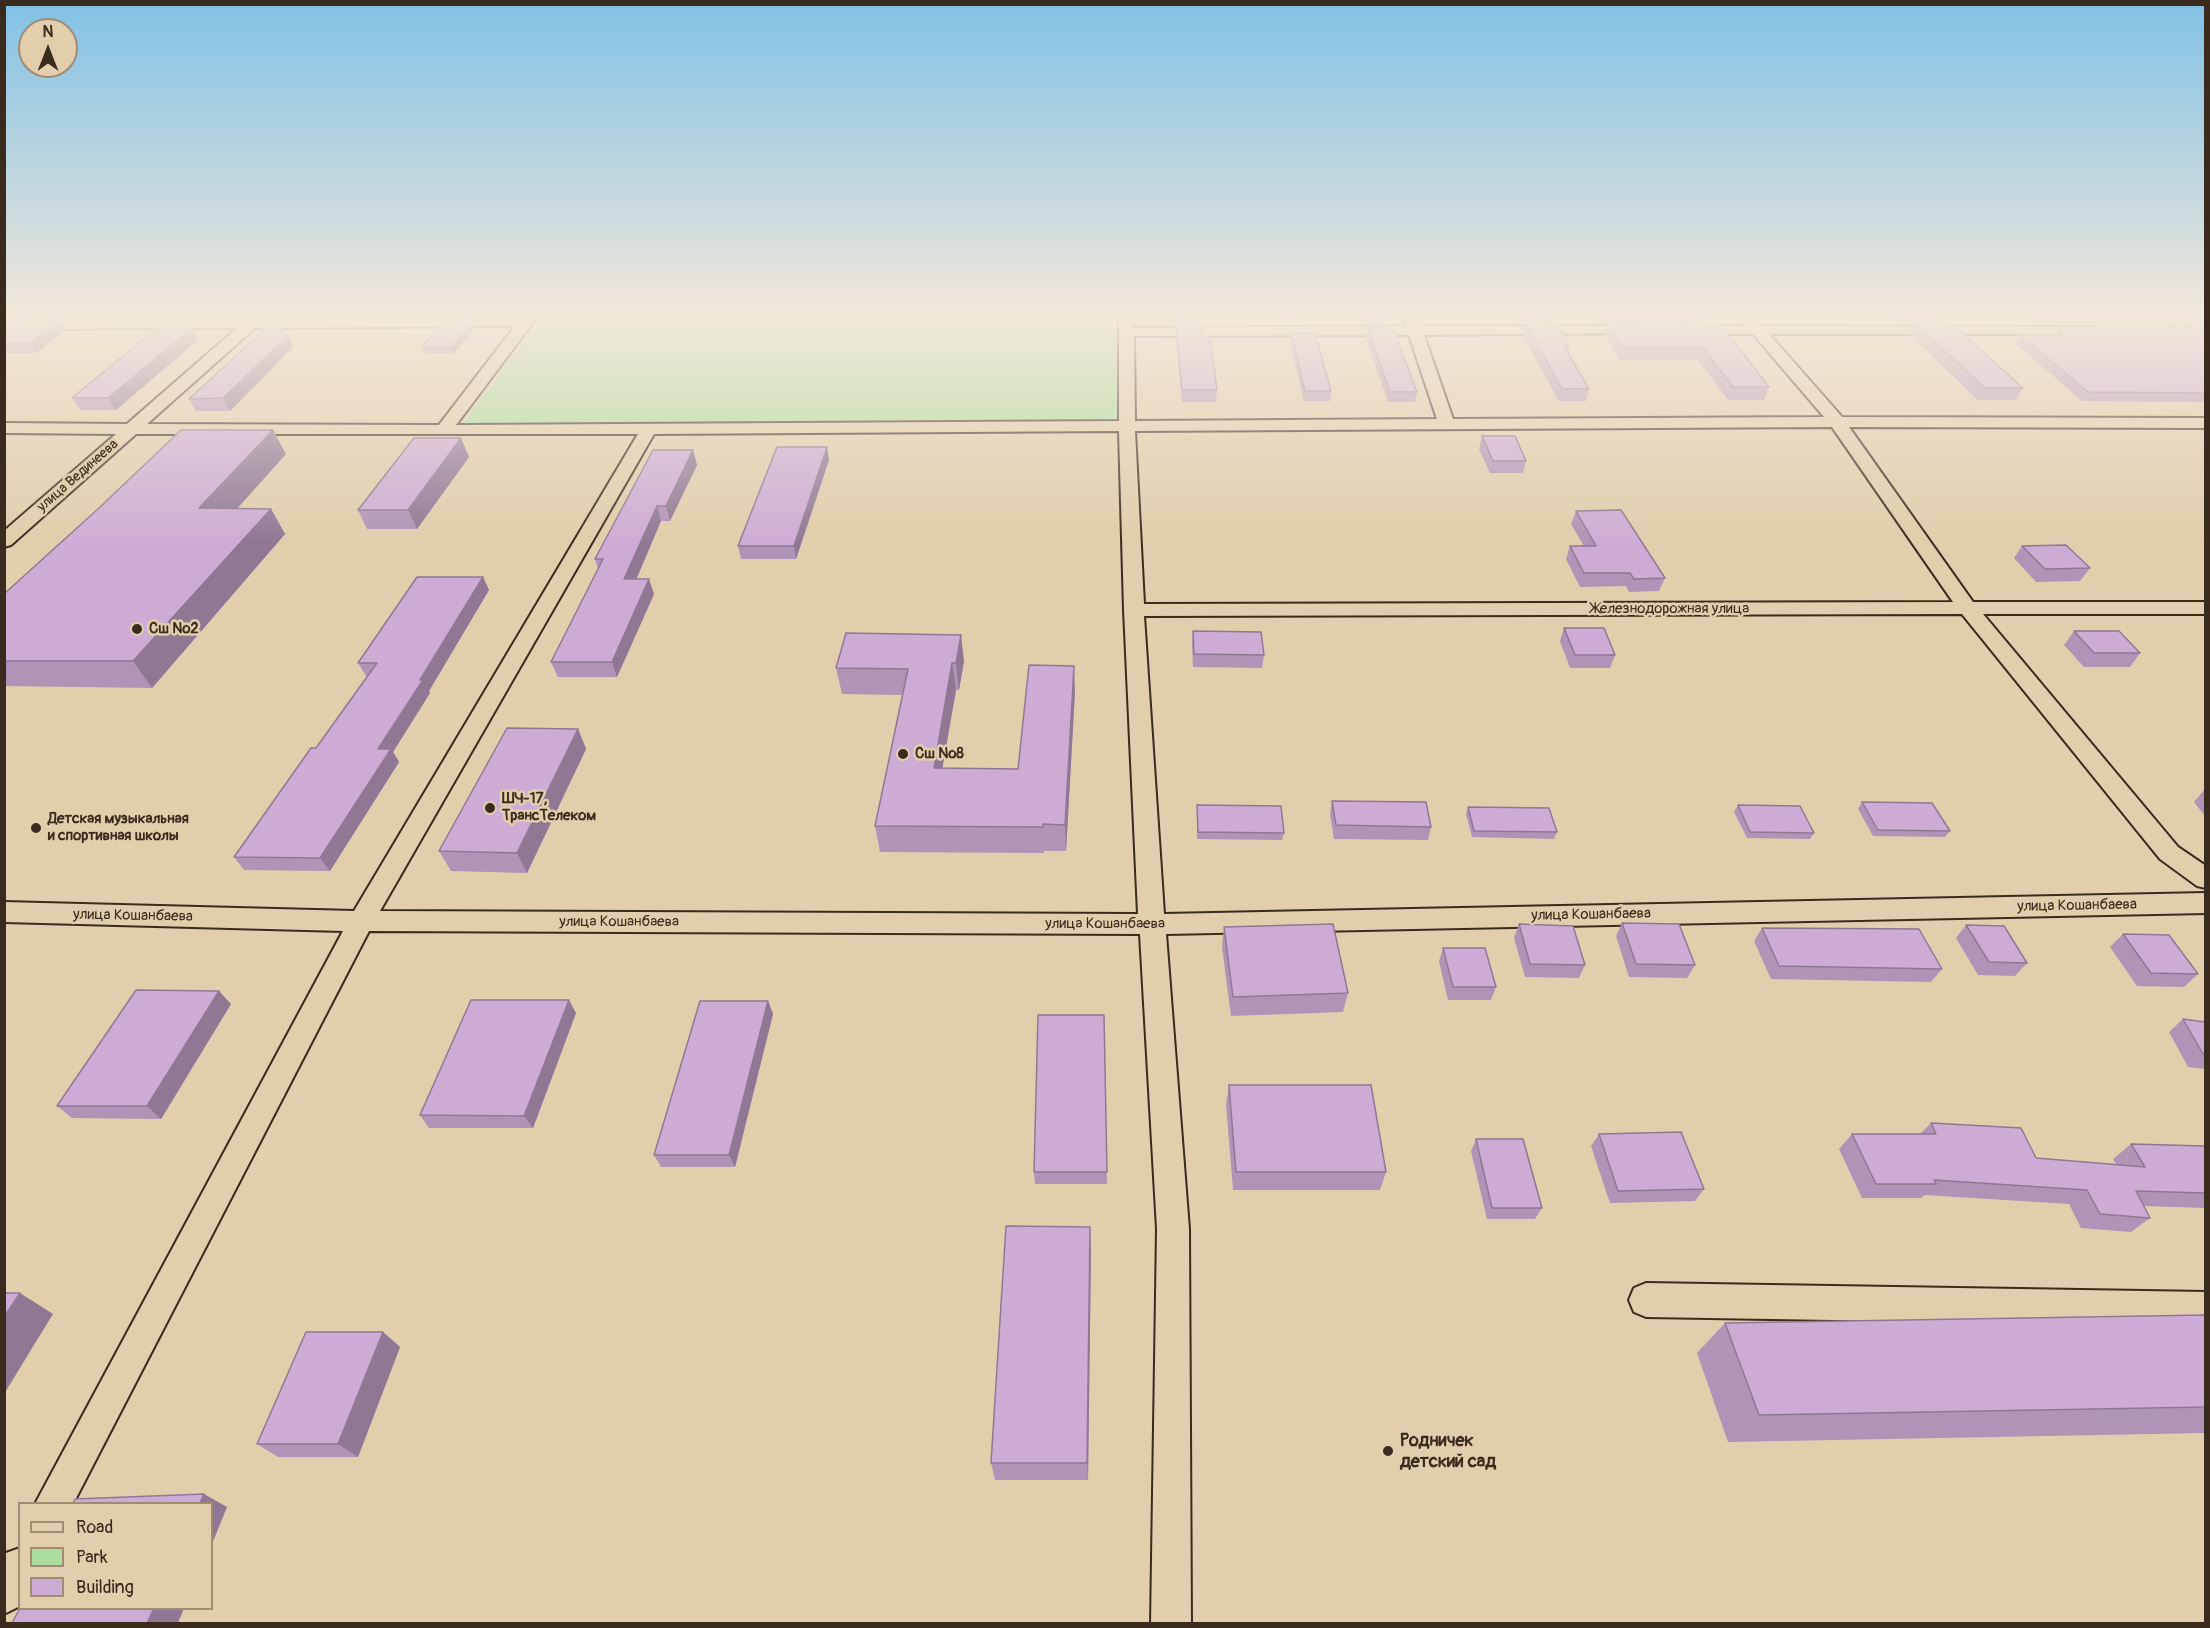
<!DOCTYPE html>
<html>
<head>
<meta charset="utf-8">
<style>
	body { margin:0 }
	#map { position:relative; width:2210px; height:1628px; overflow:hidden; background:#e2cdac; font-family:Pangolin,sans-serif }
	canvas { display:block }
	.frame { position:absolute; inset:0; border:6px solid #3b2a1e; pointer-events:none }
	.legend { position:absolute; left:18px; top:1502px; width:195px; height:108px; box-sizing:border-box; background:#e2cdac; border:2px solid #9f8c73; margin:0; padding:8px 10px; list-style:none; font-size:18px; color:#3b2a1e }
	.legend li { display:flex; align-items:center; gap:12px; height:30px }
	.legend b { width:30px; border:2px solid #9f8c73 }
	.north { position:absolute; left:18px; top:18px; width:60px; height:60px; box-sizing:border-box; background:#e2cdac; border:2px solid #9f8c73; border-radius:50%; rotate:0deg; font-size:16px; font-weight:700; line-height:24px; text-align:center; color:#3b2a1e }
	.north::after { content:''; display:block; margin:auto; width:21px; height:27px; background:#3b2a1e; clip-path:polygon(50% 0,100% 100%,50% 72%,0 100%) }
</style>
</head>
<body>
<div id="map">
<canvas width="2210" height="1628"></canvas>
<div class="frame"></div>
<ul class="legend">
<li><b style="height:8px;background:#e2cdac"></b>Road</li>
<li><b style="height:16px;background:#aadd9e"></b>Park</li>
<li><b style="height:16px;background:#ceabd5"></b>Building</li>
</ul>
<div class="north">N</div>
</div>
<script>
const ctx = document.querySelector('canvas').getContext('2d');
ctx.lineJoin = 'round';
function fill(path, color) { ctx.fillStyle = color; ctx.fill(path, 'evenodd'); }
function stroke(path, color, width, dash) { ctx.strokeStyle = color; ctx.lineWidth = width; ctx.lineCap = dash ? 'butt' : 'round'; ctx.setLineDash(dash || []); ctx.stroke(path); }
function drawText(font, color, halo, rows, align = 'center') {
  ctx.font = font + ' Pangolin,sans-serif'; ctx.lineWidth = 5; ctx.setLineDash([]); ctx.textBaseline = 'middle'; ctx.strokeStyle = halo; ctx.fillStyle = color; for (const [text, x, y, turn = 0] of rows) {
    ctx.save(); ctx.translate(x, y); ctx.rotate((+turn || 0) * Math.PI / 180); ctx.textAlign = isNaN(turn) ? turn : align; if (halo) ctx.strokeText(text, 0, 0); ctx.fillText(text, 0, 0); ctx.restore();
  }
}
const green = new Path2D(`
	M 543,316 L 1114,316 L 1119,419 L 463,423 Z`);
const street = new Path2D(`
	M 251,316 L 261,316 L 263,319 L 538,316 L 456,425 L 1119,421 L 1119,316 L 1133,316 L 1133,328 L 1406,326 L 1403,316 L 1417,316 L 1421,326 L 1639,326 L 1646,330 L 1644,333 L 1424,335 L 1453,419 L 1824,417 L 1753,334 L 1692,334 L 1685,330 L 1692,326 L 1746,326 L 1744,323 L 1746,320 C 1753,318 1756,320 1761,326 L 2094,327 L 2096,330 L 2089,334 L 1769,334 L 1842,417 L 2206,418 L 2206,428 L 1849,427 L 1973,602 L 2206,602 L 2206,614 L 1983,614 L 2178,847 L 2206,866 L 2206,888 L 2197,886 L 2160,859 L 1962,614 L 1144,616 L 1164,914 L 2206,893 L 2206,913 L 1166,934 L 1189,1229 L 1191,1624 L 1151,1624 L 1157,1229 L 1140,934 L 369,931 L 73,1504 L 35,1504 L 343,931 L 4,922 L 4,902 L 354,911 L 638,434 L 136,434 L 11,545 L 4,547 L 4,531 L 116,434 L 4,433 L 4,423 L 127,424 L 237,328 L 4,329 L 4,321 L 247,319 ZM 515,326 L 439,425 L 147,424 L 255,328 ZM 1409,335 L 1437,419 L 1135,421 L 1134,336 ZM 1832,427 L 1953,602 L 1144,604 L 1135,431 ZM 1119,431 L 1124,610 L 1138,914 L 380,911 L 654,434 Z
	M 2157,316 L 2174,316 L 2194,330 L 2187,334 Z
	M 1646,1283 L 2206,1292 L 2206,1326 L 1646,1317 L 1634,1312 L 1629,1300 L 1634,1288 Z
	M 20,1548 L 20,1606 L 4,1614 L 4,1557 L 6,1553 Z`);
const wall = new Path2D(`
	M 4,316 L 85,316 L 82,318 L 4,319 Z
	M 1174,316 L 1199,316 L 1199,325 L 1175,325 Z
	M 1275,316 L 1303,316 L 1303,319 L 1275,319 Z
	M 1359,316 L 1389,316 L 1388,319 L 1386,319 L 1386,323 L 1361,323 Z
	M 1513,316 L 1548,316 L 1546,323 L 1516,323 Z
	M 1592,316 L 1708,316 L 1706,323 L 1596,323 Z
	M 1809,316 L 1947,316 L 1943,323 L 1898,323 L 1891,317 L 1810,317 Z
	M 2029,316 L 2205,316 L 2205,324 L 2038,323 Z
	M 59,321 L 65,331 L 36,353 L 4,353 L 4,322 Z
	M 472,323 L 475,329 L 454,353 L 425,353 L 422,347 Z
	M 1526,324 L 1569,346 L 1568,352 L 1589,389 L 1586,401 L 1559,401 L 1523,336 Z
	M 1608,324 L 1721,325 L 1769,387 L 1764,400 L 1728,400 L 1698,360 L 1620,360 L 1605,336 Z
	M 1917,325 L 2023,388 L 2016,400 L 1978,400 L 1911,336 Z
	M 1176,326 L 1203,337 L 1217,390 L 1216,402 L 1182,402 L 1176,338 Z
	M 1367,326 L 1417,392 L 1415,402 L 1388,402 L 1365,336 Z
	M 192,328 L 198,340 L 116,410 L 80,410 L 72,398 Z
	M 2059,328 L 2205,328 L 2205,402 L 2082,401 L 2015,343 L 2020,335 L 2055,335 Z
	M 1291,333 L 1331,391 L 1330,401 L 1304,401 L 1290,343 Z
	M 293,347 L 230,411 L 196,411 L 189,399 Z
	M 1482,436 L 1526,461 L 1523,473 L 1490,473 L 1479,449 Z
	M 461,438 L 469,457 L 417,529 L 367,529 L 358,510 Z
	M 827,447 L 829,460 L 796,559 L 741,559 L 738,546 Z
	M 693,450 L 697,465 L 670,521 L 661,521 L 636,579 L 654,594 L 617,677 L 558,677 L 551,662 L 598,569 L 595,559 Z
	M 286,454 L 237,509 L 271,509 L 285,534 L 152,688 L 4,686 L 4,594 Z
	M 1576,511 L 1665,578 L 1659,591 L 1629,592 L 1626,586 L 1580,587 L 1566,559 L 1570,546 L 1584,546 L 1571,524 Z
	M 2022,546 L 2090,568 L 2080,581 L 2036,582 L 2014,558 Z
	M 483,577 L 489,590 L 429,691 L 430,693 L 393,752 L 399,762 L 330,871 L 244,870 L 234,857 L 316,748 L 367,676 L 366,676 L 358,663 Z
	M 1564,628 L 1615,655 L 1610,668 L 1570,668 L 1560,641 Z
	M 1193,631 L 1264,655 L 1262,668 L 1193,667 L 1192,645 Z
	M 2074,631 L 2140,653 L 2130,667 L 2084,667 L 2064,645 Z
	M 964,661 L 959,690 L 956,690 L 942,768 L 1018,769 L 1075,692 L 1066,851 L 1044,851 L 1044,853 L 880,852 L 875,826 L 903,695 L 842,694 L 836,668 Z
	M 578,729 L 586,749 L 527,873 L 451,871 L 439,851 Z
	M 2205,789 L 2205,816 L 2194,802 Z
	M 1332,801 L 1431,827 L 1428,840 L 1334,839 L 1330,814 Z
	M 1862,802 L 1950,831 L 1945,837 L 1873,836 L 1858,809 Z
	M 1197,805 L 1284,833 L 1282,840 L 1197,839 Z
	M 1738,805 L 1814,833 L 1810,839 L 1747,838 L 1734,812 Z
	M 1468,807 L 1557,832 L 1554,839 L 1472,837 L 1466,814 Z
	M 1622,923 L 1695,965 L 1687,978 L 1629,977 L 1616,936 Z
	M 1519,924 L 1585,965 L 1579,978 L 1525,977 L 1514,938 Z
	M 1966,925 L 2027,963 L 2015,976 L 1978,975 L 1956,938 Z
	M 1224,927 L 1348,993 L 1343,1012 L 1231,1016 L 1222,947 Z
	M 1762,928 L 1942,969 L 1931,982 L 1771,979 L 1754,941 Z
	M 2123,934 L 2198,974 L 2184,987 L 2137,986 L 2110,947 Z
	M 1443,948 L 1496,987 L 1491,1000 L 1448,1000 L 1439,961 Z
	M 768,1001 L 773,1014 L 735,1167 L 661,1167 L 654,1155 Z
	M 231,1004 L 161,1119 L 72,1118 L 57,1106 Z
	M 576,1013 L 533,1128 L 429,1128 L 420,1115 Z
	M 1104,1015 L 1107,1184 L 1035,1184 L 1034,1172 Z
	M 2183,1019 L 2205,1022 L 2205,1069 L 2188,1067 L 2169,1032 Z
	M 1229,1085 L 1386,1172 L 1380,1190 L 1233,1190 L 1226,1104 Z
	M 1931,1123 L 2036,1158 L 2117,1165 L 2113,1159 L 2131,1144 L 2205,1146 L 2205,1208 L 2144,1206 L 2150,1218 L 2131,1232 L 2081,1228 L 2069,1204 L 1925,1195 L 1921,1198 L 1862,1198 L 1839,1149 L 1852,1134 L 1920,1134 Z
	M 1599,1134 L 1704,1189 L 1695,1201 L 1610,1203 L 1591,1146 Z
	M 1476,1139 L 1542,1208 L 1535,1219 L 1487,1219 L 1471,1151 Z
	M 1091,1249 L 1088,1480 L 995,1480 L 991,1463 Z
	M 2205,1315 L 2205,1433 L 1728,1442 L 1697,1353 L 1725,1323 Z
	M 383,1332 L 400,1347 L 358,1457 L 278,1457 L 257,1444 Z`);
const shadedWall = new Path2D(`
	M 59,321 L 65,331 L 36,353 L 30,343 Z
	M 472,323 L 475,329 L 454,353 L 452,347 Z
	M 192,328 L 198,340 L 116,410 L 108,398 Z
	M 288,336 L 293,347 L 230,411 L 223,398 Z
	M 273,430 L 286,454 L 214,534 L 199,508 Z
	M 461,438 L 469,457 L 417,529 L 408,510 Z
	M 827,447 L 829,460 L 796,559 L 794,546 Z
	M 693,450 L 697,465 L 670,521 L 666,506 Z
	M 657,506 L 661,521 L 630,594 L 624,579 Z
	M 271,509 L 285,534 L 152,688 L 133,661 Z
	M 483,577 L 489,590 L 429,691 L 430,693 L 393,752 L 399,762 L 330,871 L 320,858 L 378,749 Z
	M 649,579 L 654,594 L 617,677 L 612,662 Z
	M 961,635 L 964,661 L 959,690 L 956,663 Z
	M 952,663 L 956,690 L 938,794 L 934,768 Z
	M 1074,666 L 1075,692 L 1066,851 L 1065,825 Z
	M 578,729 L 586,749 L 527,873 L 517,853 Z
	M 219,991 L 231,1004 L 161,1119 L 147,1106 Z
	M 569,1000 L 576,1013 L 533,1128 L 524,1116 Z
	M 768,1001 L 773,1014 L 735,1167 L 729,1155 Z
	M 1090,1227 L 1091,1249 L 1088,1480 L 1087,1463 Z
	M 20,1293 L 53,1314 L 4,1394 L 4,1317 Z
	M 383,1332 L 400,1347 L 358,1457 L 338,1444 Z
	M 204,1494 L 227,1507 L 212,1544 L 212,1503 L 200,1503 Z
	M 154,1608 L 184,1608 L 178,1623 L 147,1623 Z`);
const building = new Path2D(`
	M 1174,316 L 1199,316 L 1200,319 L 1175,320 Z
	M 59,321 L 30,343 L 4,343 L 4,322 Z
	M 274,321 L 288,336 L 223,398 L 189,399 Z
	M 443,323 L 472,323 L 452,347 L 422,347 Z
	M 1526,324 L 1557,324 L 1569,346 L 1564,346 L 1589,389 L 1562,389 Z
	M 1608,324 L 1721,325 L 1769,387 L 1733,387 L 1703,348 L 1624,348 Z
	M 1917,325 L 1953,325 L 2023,388 L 1985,388 Z
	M 1176,326 L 1201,326 L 1203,337 L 1210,337 L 1217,390 L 1182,390 Z
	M 1367,326 L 1392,326 L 1417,392 L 1390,392 Z
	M 157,328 L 192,328 L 108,398 L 72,398 Z
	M 2059,328 L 2205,328 L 2205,393 L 2088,392 L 2020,335 L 2063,335 L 2059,331 L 2063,331 Z
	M 1291,333 L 1315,333 L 1331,391 L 1305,391 Z
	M 181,430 L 273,430 L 199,508 L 271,509 L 133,661 L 4,661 L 4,594 L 99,508 Z
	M 1482,436 L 1515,436 L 1526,461 L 1493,461 Z
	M 414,438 L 461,438 L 408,510 L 358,510 Z
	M 777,447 L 827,447 L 794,546 L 738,546 Z
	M 653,450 L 693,450 L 666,506 L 657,506 L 624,579 L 649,579 L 612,662 L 551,662 L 603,559 L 595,559 Z
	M 1621,510 L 1665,578 L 1634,579 L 1630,573 L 1584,573 L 1570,546 L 1596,546 L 1576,511 Z
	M 2066,545 L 2090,568 L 2045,569 L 2022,546 Z
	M 417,577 L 483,577 L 420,680 L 423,680 L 378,749 L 391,749 L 320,858 L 234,857 L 311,748 L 316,748 L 377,663 L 358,663 Z
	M 1564,628 L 1604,628 L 1615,655 L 1575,655 Z
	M 1193,631 L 1261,632 L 1264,655 L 1194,654 Z
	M 2074,631 L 2119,631 L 2140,653 L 2094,653 Z
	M 846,633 L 961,635 L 956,663 L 952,663 L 934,768 L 1018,769 L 1029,665 L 1074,666 L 1065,825 L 1043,824 L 1043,827 L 875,826 L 908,669 L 836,668 Z
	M 507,728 L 578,729 L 517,853 L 439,851 Z
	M 1332,801 L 1426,802 L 1431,827 L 1336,825 Z
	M 1862,802 L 1932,803 L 1950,831 L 1878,830 Z
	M 1197,805 L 1281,806 L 1284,833 L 1198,832 Z
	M 1738,805 L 1800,806 L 1814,833 L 1750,832 Z
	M 1468,807 L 1549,808 L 1557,832 L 1474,831 Z
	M 1622,923 L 1679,924 L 1695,965 L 1636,964 Z
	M 1333,924 L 1348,993 L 1233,997 L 1224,927 Z
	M 1519,924 L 1573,926 L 1585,965 L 1530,964 Z
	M 1966,925 L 2004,926 L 2027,963 L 1989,962 Z
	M 1762,928 L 1919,929 L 1942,969 L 1779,966 Z
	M 2123,934 L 2169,935 L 2198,974 L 2151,973 Z
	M 1443,948 L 1485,948 L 1496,987 L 1453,987 Z
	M 136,990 L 219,991 L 147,1106 L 57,1106 Z
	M 471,1000 L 569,1000 L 524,1116 L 420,1115 Z
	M 700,1001 L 768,1001 L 729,1155 L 654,1155 Z
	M 1038,1015 L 1104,1015 L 1107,1172 L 1034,1172 Z
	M 2183,1019 L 2205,1022 L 2205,1055 L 2203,1054 Z
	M 1229,1085 L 1371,1085 L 1386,1172 L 1236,1172 Z
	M 1931,1123 L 2021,1128 L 2036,1158 L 2145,1167 L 2131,1144 L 2205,1146 L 2205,1193 L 2136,1191 L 2150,1218 L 2100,1214 L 2087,1190 L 1934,1180 L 1936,1184 L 1876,1184 L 1852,1134 L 1936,1134 Z
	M 1681,1132 L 1704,1189 L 1618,1191 L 1599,1134 Z
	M 1476,1139 L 1523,1139 L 1542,1208 L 1492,1208 Z
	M 1006,1226 L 1090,1227 L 1087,1463 L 991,1463 Z
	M 4,1293 L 20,1293 L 4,1317 Z
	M 2205,1315 L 2205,1407 L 1759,1415 L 1725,1323 Z
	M 306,1332 L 383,1332 L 338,1444 L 257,1444 Z
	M 204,1494 L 200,1503 L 73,1503 L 75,1499 Z
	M 20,1608 L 154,1608 L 147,1623 L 12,1623 Z`);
const markers = [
	[137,629,6,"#3b2a1e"],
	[903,754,6,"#3b2a1e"],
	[490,808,6,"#3b2a1e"],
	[36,828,6,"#3b2a1e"],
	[1388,1451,6,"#3b2a1e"]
];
const farStreetnames = [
	["улица Вединеева",78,476,-41]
];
const streetNames = [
	["Железнодорожная улица",1670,609],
	["улица Кошанбаева",2077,906,-1],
	["улица Кошанбаева",1591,915,-1],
	["улица Кошанбаева",133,916,1],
	["улица Кошанбаева",619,922],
	["улица Кошанбаева",1105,924]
];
const poiNames = [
	["Сш №2",149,629],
	["Сш №8",915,754],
	["ШЧ-17,",502,799],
	["ТрансТелеком",502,816],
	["Детская музыкальная",48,819],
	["и спортивная школы",48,836]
];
const nearPoinames = [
	["Родничек",1400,1441],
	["детский сад",1400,1462]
];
fill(green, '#aadd9e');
stroke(street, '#3b2a1e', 4);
fill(street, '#e2cdac');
fill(wall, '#b193b7');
fill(shadedWall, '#907895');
fill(building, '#ceabd5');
stroke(building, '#907895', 1.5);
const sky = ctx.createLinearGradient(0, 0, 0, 544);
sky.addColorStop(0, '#80c1e5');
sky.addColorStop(0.58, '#f2e8da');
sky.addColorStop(1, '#f2e8da00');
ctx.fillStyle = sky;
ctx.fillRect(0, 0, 2210, 544);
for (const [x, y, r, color] of markers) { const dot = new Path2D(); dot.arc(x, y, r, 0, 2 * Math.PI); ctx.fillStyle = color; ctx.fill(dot); stroke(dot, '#e2cdac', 2); }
drawText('14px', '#3b2a1e', '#e2cdac', farStreetnames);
drawText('15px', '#3b2a1e', '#e2cdac', streetNames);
drawText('bold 15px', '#3b2a1e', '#e2cdac', poiNames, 'left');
drawText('bold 18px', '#3b2a1e', '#e2cdac', nearPoinames, 'left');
</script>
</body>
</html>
